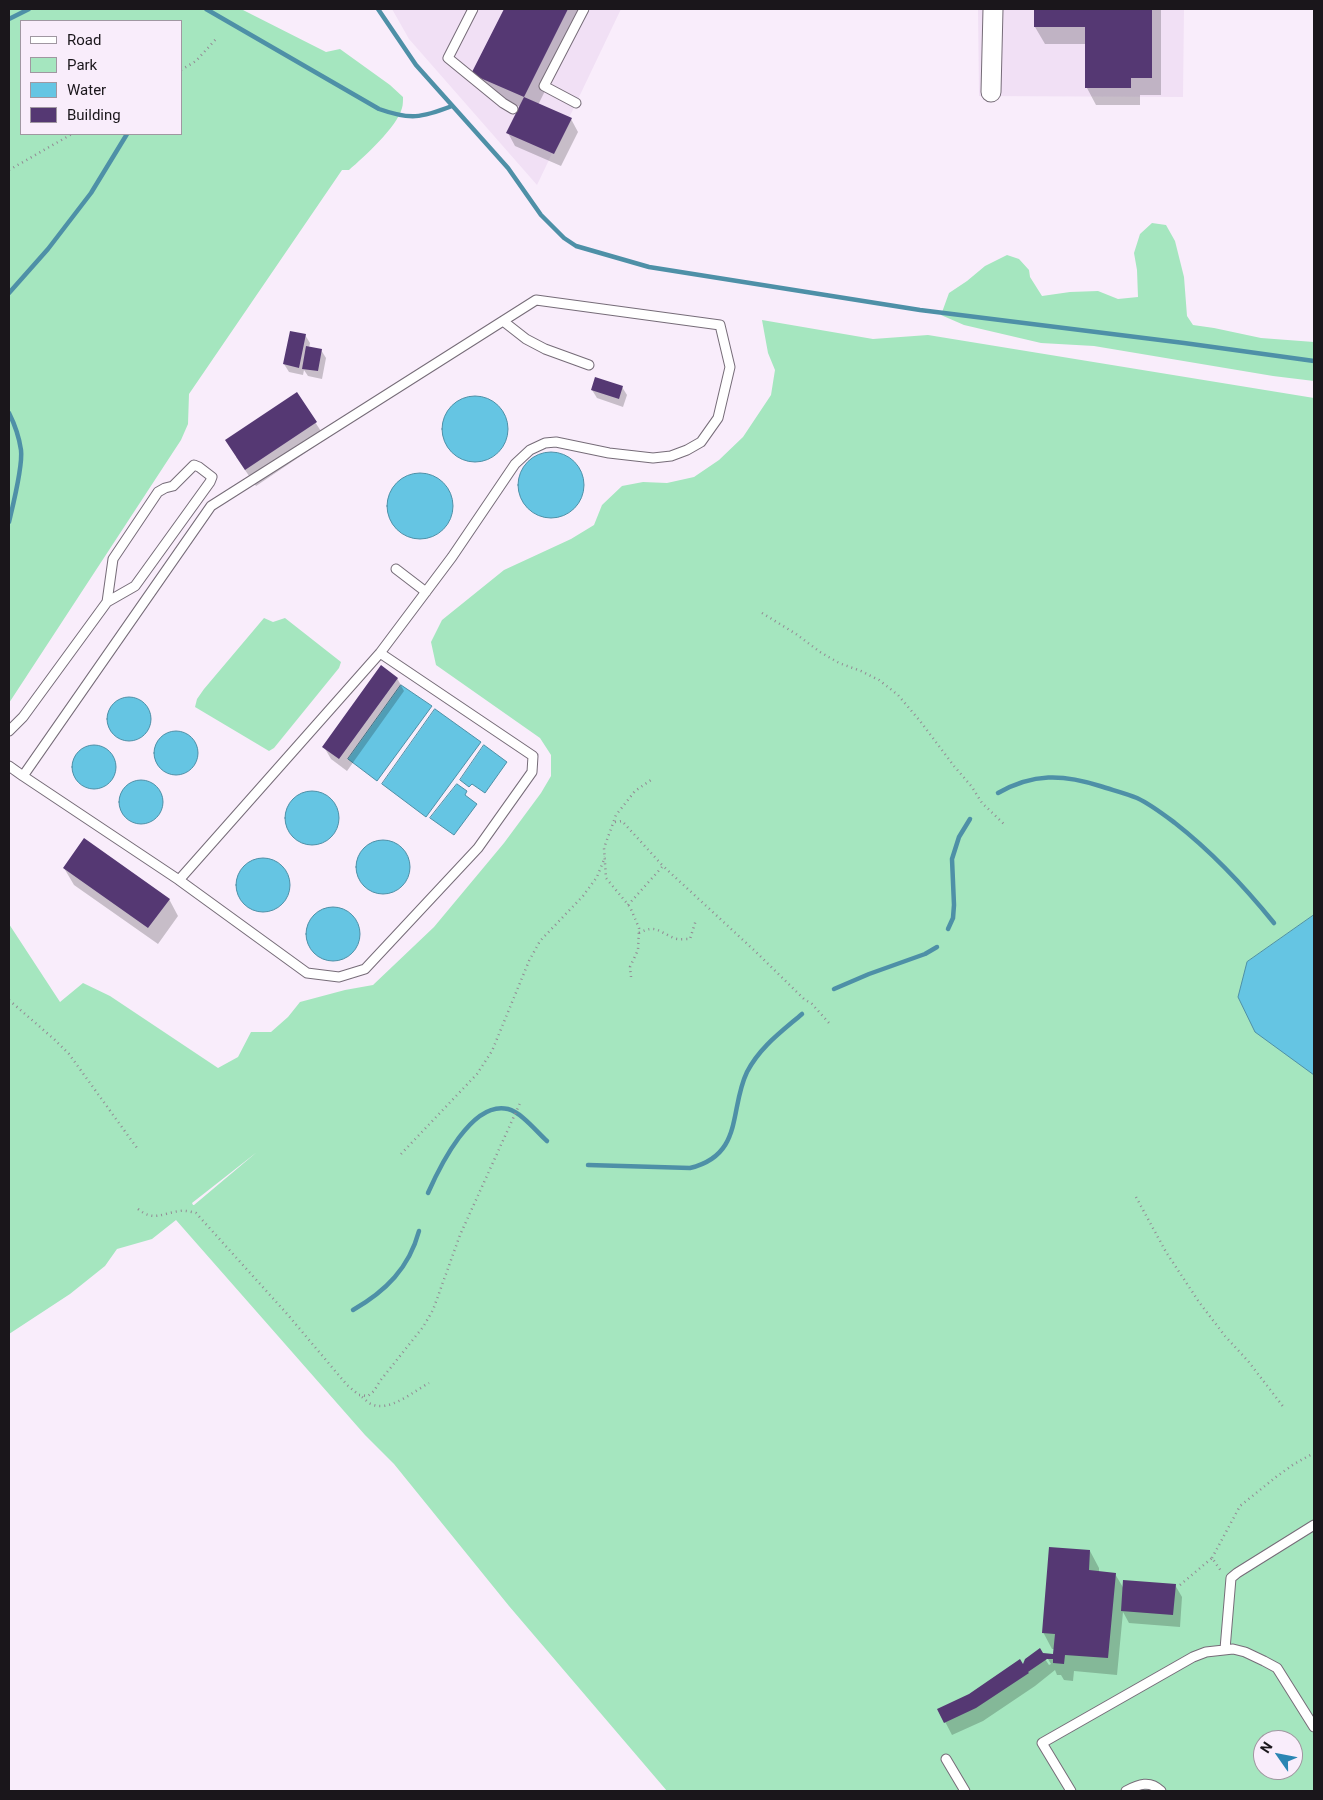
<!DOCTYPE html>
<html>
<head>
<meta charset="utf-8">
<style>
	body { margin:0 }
	#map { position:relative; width:1323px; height:1800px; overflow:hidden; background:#f9edfb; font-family:Roboto,sans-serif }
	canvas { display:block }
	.frame { position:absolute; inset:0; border:10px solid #1a161b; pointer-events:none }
	.legend { position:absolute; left:20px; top:20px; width:162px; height:115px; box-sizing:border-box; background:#f9edfb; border:1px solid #a097a1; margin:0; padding:6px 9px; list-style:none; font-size:15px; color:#1a161b }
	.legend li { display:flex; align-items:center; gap:10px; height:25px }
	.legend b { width:25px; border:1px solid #a097a1 }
	.north { position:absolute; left:1253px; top:1730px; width:50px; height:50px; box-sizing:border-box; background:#f9edfb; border:1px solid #a097a1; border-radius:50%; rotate:303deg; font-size:14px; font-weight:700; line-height:20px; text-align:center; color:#1a161b }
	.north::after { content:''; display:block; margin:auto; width:18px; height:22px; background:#2b85b3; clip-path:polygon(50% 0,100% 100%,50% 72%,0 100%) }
</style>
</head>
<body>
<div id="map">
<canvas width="1323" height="1800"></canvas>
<div class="frame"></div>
<ul class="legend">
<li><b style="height:6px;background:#fff"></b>Road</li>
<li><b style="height:14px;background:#a5e6bf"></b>Park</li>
<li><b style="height:14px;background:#65c5e3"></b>Water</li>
<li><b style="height:14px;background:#553873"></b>Building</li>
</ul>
<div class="north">N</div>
</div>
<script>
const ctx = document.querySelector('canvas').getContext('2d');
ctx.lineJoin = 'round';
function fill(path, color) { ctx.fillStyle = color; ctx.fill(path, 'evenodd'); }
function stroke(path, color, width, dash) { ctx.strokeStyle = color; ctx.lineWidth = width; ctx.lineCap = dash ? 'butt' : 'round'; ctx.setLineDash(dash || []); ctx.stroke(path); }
const built = new Path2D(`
	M 392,9 L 621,9 L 537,185 L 409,39 Z
	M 978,9 L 1184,9 L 1183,97 L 979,96 Z`);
const green = new Path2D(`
	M 9,9 L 241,9 L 326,52 L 340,49 L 390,85 L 403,97 C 403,100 403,105 402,108 C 397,127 364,157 349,170 L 342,170 L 189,394 L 188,424 L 181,440 L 9,703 ZM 21,21 L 181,21 L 181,134 L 21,134 Z
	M 1152,223 L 1166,225 L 1175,241 L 1184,277 L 1187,316 L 1193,325 L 1214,328 L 1261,338 L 1314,342 L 1314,381 L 1273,376 L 1094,346 L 1041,343 L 964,325 L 941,315 L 949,293 L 967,281 L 985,266 L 1007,255 L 1019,259 L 1029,270 L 1030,277 L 1042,296 L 1070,292 L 1098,291 L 1118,299 L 1138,297 L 1137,270 L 1134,253 L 1140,234 Z
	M 762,320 L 873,339 L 928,335 L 1314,398 L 1314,1791 L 667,1791 L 509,1606 L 394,1464 L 365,1435 L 176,1220 L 152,1239 L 117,1249 L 105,1266 L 70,1294 L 9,1334 L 9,924 L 60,1002 L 83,983 L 110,996 L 218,1068 L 238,1057 L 251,1032 L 271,1032 L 288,1017 L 300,1002 L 345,990 L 373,985 L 434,927 L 504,843 L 541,793 L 551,776 L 551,755 L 540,738 L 436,665 L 431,642 L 442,620 L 504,570 L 571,539 L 594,525 L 602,505 L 622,486 L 643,482 L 667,483 L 694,477 L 719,460 L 743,437 L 771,395 L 775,370 L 768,353 ZM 257,1152 L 194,1205 L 193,1205 L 192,1203 ZM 1263,1740 L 1293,1740 L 1293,1770 L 1263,1770 Z
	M 264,618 L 273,622 L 285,618 L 341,662 L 339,668 L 274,748 L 269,751 L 195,707 L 197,699 L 204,689 Z`);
const water = new Path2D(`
	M442 429a33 33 0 1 1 66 0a33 33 0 1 1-66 0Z
	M518 485a33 33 0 1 1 66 0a33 33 0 1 1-66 0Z
	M387 506a33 33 0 1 1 66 0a33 33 0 1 1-66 0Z
	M 401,685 L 432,706 L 377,781 L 348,759 Z
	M107 719a22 22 0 1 1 44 0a22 22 0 1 1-44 0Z
	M 435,709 L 481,742 L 426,817 L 382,784 Z
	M154 753a22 22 0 1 1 44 0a22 22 0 1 1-44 0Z
	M72 767a22 22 0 1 1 44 0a22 22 0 1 1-44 0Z
	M 484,745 L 507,762 L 485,793 L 472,784 L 469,787 L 460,780 Z
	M119 802a22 22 0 1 1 44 0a22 22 0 1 1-44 0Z
	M 457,784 L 467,791 L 465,795 L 477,804 L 454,835 L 430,818 Z
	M285 818a27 27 0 1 1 54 0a27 27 0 1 1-54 0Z
	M356 867a27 27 0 1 1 54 0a27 27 0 1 1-54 0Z
	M236 885a27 27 0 1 1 54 0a27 27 0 1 1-54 0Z
	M306 934a27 27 0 1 1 54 0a27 27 0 1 1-54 0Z
	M 1314,915 L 1314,1075 L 1255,1032 L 1238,997 L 1247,962 Z`);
const shadow = new Path2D(`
	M 506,9 L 586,9 L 538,105 L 571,119 L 578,132 L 561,166 L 515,146 L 508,133 L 520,107 L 482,90 L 473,74 Z
	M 1035,9 L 1161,9 L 1161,95 L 1140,95 L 1140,105 L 1096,105 L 1087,88 L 1087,44 L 1045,44 L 1035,27 Z
	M 305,335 L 310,343 L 309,348 L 321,350 L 326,358 L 322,379 L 308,376 L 304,370 L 303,375 L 289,372 L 284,364 Z
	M 622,387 L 627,395 L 623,407 L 597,398 L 592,390 Z
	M 297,394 L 326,439 L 256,486 L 236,457 Z
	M 397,678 L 404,691 L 347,771 L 331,759 L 324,747 Z
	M 64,868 L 169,899 L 178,916 L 158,944 L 74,885 Z
	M 1090,1551 L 1099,1568 L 1099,1573 L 1115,1574 L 1124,1589 L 1175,1585 L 1182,1597 L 1180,1627 L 1129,1623 L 1123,1612 L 1117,1675 L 1074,1671 L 1073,1681 L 1064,1680 L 1061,1675 L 1057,1675 L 1055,1670 L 1035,1686 L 983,1721 L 952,1735 L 939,1710 L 1023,1667 L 1039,1650 L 1049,1665 L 1051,1664 L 1045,1654 L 1054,1655 L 1055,1649 L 1052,1649 L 1043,1632 Z`);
const stream = new Path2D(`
	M 206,9 L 379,109 C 410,120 421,118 452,106
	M 378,9 L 416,65 L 508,168 L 541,215 L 564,238 L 576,246 L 649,267 L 920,310 L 1184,343 L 1314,361
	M 9,19 L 29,9
	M 9,293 L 48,249 L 91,193 L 127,134
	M 9,413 C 15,425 19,436 21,450 C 23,466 13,505 9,522
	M 998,793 C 1033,773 1063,774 1100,786 C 1112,790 1125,793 1137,798 C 1150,804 1163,814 1175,823 C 1212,852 1244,886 1274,923
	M 948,929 L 953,918 L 954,905 L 952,859 L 959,837 L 970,819
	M 834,989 L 869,974 L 925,954 L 937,947
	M 588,1165 L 690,1168 C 744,1155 729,1109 747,1072 C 760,1047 781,1032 802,1014
	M 428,1193 C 440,1166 472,1100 508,1109 C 521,1112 537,1132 547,1141
	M 353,1310 C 386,1291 409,1268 419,1231`);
const building = new Path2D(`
	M 504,9 L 568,9 L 524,97 L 471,74 Z
	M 1034,9 L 1152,9 L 1152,78 L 1131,78 L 1131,88 L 1085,88 L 1085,27 L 1034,27 Z
	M 524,97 L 572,118 L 554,154 L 506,133 Z
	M 290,331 L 306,334 L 299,368 L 283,364 Z
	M 306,346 L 322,349 L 318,371 L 302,369 Z
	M 595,377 L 623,386 L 619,399 L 591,390 Z
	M 297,392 L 317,422 L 245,470 L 225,440 Z
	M 381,665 L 398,678 L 339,759 L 322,747 Z
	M 84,838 L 170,899 L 148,928 L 63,868 Z
	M 1049,1547 L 1090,1550 L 1089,1570 L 1116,1573 L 1108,1658 L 1065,1655 L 1064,1664 L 1053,1663 L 1053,1659 L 1047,1659 L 1028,1672 L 1029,1673 L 976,1708 L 944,1723 L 937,1709 L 969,1694 L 1020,1659 L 1023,1664 L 1025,1659 L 1040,1648 L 1043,1653 L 1053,1654 L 1055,1634 L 1042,1633 Z
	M 1123,1580 L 1176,1584 L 1173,1615 L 1121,1611 Z`);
const path = new Path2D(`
	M 181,70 L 196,61 L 216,39
	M 9,170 L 72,134
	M 762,613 L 796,634 L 820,652 L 839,663 L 861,671 L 879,680 L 898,695 L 920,721 L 954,766 L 972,787 L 982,803 L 1005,825
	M 615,822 L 622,821 L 663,866
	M 628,905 L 663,866 L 756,952 L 804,999 L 812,1004 L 829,1023
	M 639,933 C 656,924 659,932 674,938 C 678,940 685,939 690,939 L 696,920
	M 631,977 L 630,967 L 638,950 L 639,928 L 630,907 L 606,878 L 604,848 L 616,815 L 635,791 L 651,780
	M 9,1000 L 55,1040 L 69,1054 L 137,1148
	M 401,1154 L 477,1074 L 492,1051 L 529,961 L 540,941 L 583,896 L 597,877 L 605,857
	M 1136,1197 L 1166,1252 L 1199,1302 L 1225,1336 L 1248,1361 L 1285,1409
	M 138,1209 C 154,1222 162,1213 180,1211 C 185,1210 191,1212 196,1213 L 288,1315 L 347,1385 L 359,1395 L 368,1396 L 374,1391 L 380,1381 L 423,1327 L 433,1310 L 460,1235 L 521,1101
	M 362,1397 C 365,1399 368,1403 371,1404 C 389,1413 414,1391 429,1383
	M 1212,1558 L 1240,1506 L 1276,1477 L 1294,1464 L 1314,1453
	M 1180,1585 L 1212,1558 L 1221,1571`);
const service = new Path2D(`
	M 473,9 L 448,58 L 503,103 L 513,109
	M 576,103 L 544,86 L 584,9
	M 503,321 L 526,339 L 545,349 L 589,365
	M 396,569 L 426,592
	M 9,731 L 23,717 L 107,602 L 135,586 L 210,482 L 212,477 L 199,467 L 194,465 L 173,486 L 165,488 L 158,492 L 113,559 L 107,602
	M 9,766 L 23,776 L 179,880 L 380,653 L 452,557 L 515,464 L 530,450 L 545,443 L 556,442 L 609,453 L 653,458 L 671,456 L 687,450 L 701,442 L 718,418 L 730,367 L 720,325 L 536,300 L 211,506 L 23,776
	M 179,880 L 307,973 L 339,977 L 365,969 L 478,848 L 532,772 L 533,756 L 380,653
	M 1225,1649 L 1231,1578 L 1237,1573 L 1314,1525
	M 946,1759 L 965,1791
	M 1071,1791 L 1042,1743 L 1193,1657 L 1206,1652 L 1233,1649 L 1245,1652 L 1264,1661 L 1277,1668 L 1314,1727
	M 1126,1791 C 1139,1784 1150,1780 1161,1791`);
const minor = new Path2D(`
	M 991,92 L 993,9`);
fill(built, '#f1e0f5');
fill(green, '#a5e6bf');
fill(water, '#65c5e3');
stroke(water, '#4e90a7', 1);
fill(shadow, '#0003');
stroke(stream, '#4e90a7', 4.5);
fill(building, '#553873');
stroke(service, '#766c78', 11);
stroke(minor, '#766c78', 21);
stroke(path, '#928a94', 2.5, [1, 4]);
stroke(service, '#fff', 9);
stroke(minor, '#fff', 19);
</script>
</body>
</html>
